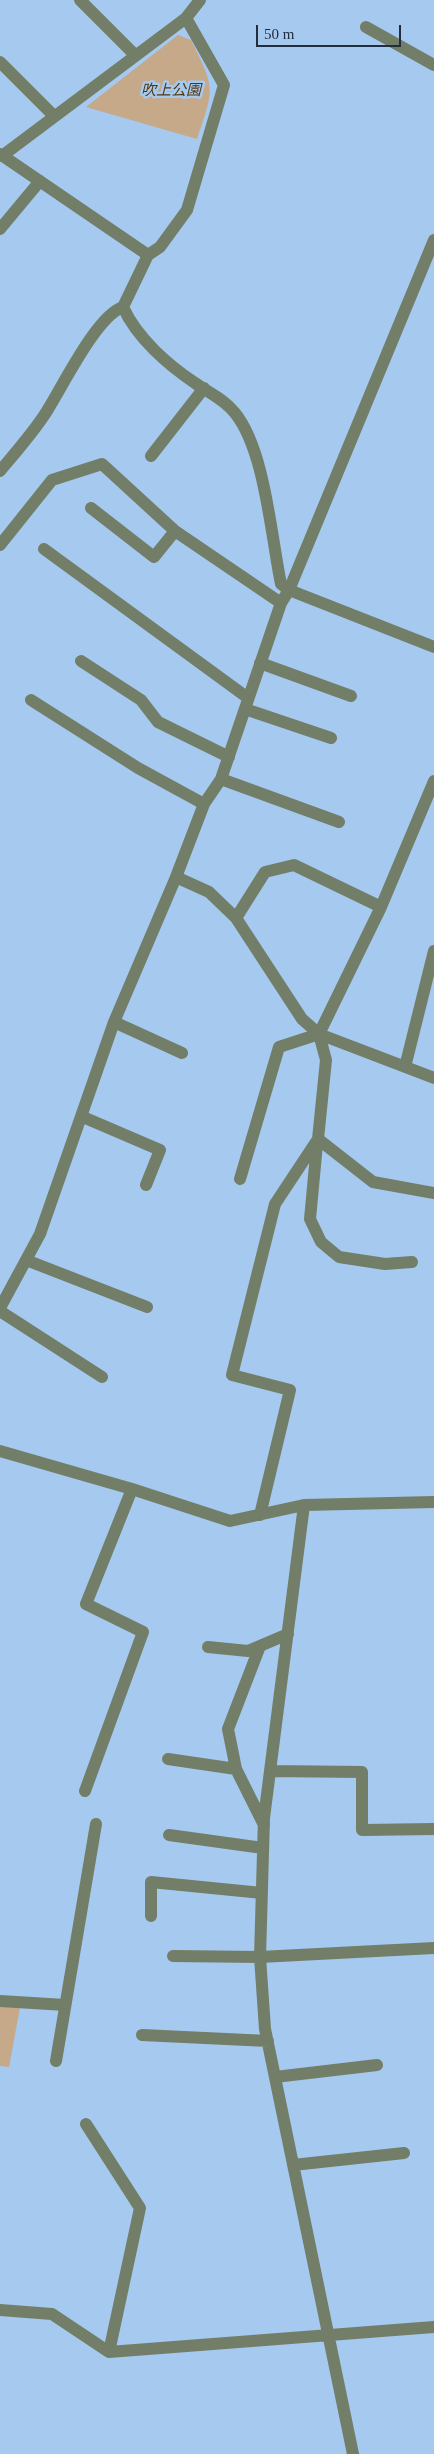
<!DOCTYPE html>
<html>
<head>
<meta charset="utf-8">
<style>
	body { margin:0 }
	#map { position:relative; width:434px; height:2454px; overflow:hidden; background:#a6c9ef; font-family:"Times New Roman",serif }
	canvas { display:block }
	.scale { position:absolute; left:256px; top:25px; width:145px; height:22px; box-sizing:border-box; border:2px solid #202e3d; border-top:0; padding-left:6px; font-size:15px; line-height:18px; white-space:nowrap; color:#202e3d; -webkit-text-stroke:4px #a6c9ef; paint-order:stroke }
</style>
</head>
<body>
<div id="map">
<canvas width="434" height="2454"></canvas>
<div class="scale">50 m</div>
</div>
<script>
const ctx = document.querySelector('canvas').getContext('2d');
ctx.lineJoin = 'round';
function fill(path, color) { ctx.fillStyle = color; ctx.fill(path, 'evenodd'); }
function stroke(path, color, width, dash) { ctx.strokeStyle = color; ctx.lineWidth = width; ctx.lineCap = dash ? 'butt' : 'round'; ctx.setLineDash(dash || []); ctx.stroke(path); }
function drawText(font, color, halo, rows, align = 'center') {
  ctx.font = font + ' "Times New Roman","Noto Sans JP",serif'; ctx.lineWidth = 5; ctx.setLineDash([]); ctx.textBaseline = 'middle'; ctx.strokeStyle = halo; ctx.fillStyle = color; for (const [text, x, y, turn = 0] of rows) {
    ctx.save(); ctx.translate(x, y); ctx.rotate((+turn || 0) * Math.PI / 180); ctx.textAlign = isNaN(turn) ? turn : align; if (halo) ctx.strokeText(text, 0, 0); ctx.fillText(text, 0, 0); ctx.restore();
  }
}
const green = new Path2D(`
	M 178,35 L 191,40 C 215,89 215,87 197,139 L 86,107 Z
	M 0,2001 L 21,2002 L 9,2067 L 0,2066 Z`);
const minor = new Path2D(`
	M 80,0 L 135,55
	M 186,18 L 224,85 L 187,210 L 160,247 L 148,255 L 123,307 C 137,338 168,365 195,383 C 209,393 224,399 235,413 C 265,450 271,536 281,584 L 289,590 L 434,647
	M 366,27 L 434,65
	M 0,62 L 54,116
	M 0,154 L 148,255
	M 2,156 L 186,18 L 200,0
	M 0,229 L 40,181
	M 151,456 L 204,388
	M 0,471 C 15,453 32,434 45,414 C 62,388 96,316 123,307
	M 91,508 L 154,557 L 175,531 L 281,603
	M 0,545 L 52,480 L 102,464 L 175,531
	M 44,549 L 248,698
	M 81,661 L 141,700 L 158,722 L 229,757
	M 260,663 L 351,696
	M 31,700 L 138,768 L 204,804
	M 245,709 L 331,738
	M 221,779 L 339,822
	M 176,877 L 209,892 L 236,918 L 302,1019 L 319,1034 L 434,1078
	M 236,918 L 265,872 L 294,865 L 381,907
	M 114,1022 L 182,1053
	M 405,1067 L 434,951
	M 83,1117 L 160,1150 L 146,1185
	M 318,1139 L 373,1182 L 434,1193
	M 317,1144 L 310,1219 L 321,1242 L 339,1257 L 385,1264 L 412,1262
	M 240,1179 L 279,1047 L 319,1034
	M 26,1260 L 147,1307
	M 0,1308 L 40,1234 L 114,1022 L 176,877 L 204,804 L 221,779 L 281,603 L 289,590 L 434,240
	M 0,1311 L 102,1377
	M 0,1451 L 132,1489 L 230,1521 L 304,1505 L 434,1502
	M 304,1505 L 264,1818 L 260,1957 L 265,2029 L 353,2454
	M 260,1515 L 290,1390 L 232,1375 L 275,1204 L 318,1139 L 326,1060 L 319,1034 L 381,907 L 434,781
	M 208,1647 L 248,1651 L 288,1634
	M 168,1759 L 236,1769 L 264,1825
	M 236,1769 L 228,1729 L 260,1646
	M 270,1771 L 362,1772 L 362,1830 L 434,1829
	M 85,1791 L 143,1632 L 86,1604 L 132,1489
	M 169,1835 L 263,1848
	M 151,1916 L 151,1882 L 262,1893
	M 173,1956 L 260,1957 L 434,1948
	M 0,2001 L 65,2005
	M 142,2035 L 268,2041
	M 56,2061 L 96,1824
	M 275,2077 L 377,2065
	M 86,2124 L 140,2208 L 109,2352
	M 293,2165 L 404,2153
	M 0,2310 L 52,2314 L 109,2352 L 434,2327`);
const parkNames = [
	["吹上公園",171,91]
];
fill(green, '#c5a989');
stroke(minor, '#727e67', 12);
drawText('italic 15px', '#53360d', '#a6c9ef', parkNames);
</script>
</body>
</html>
